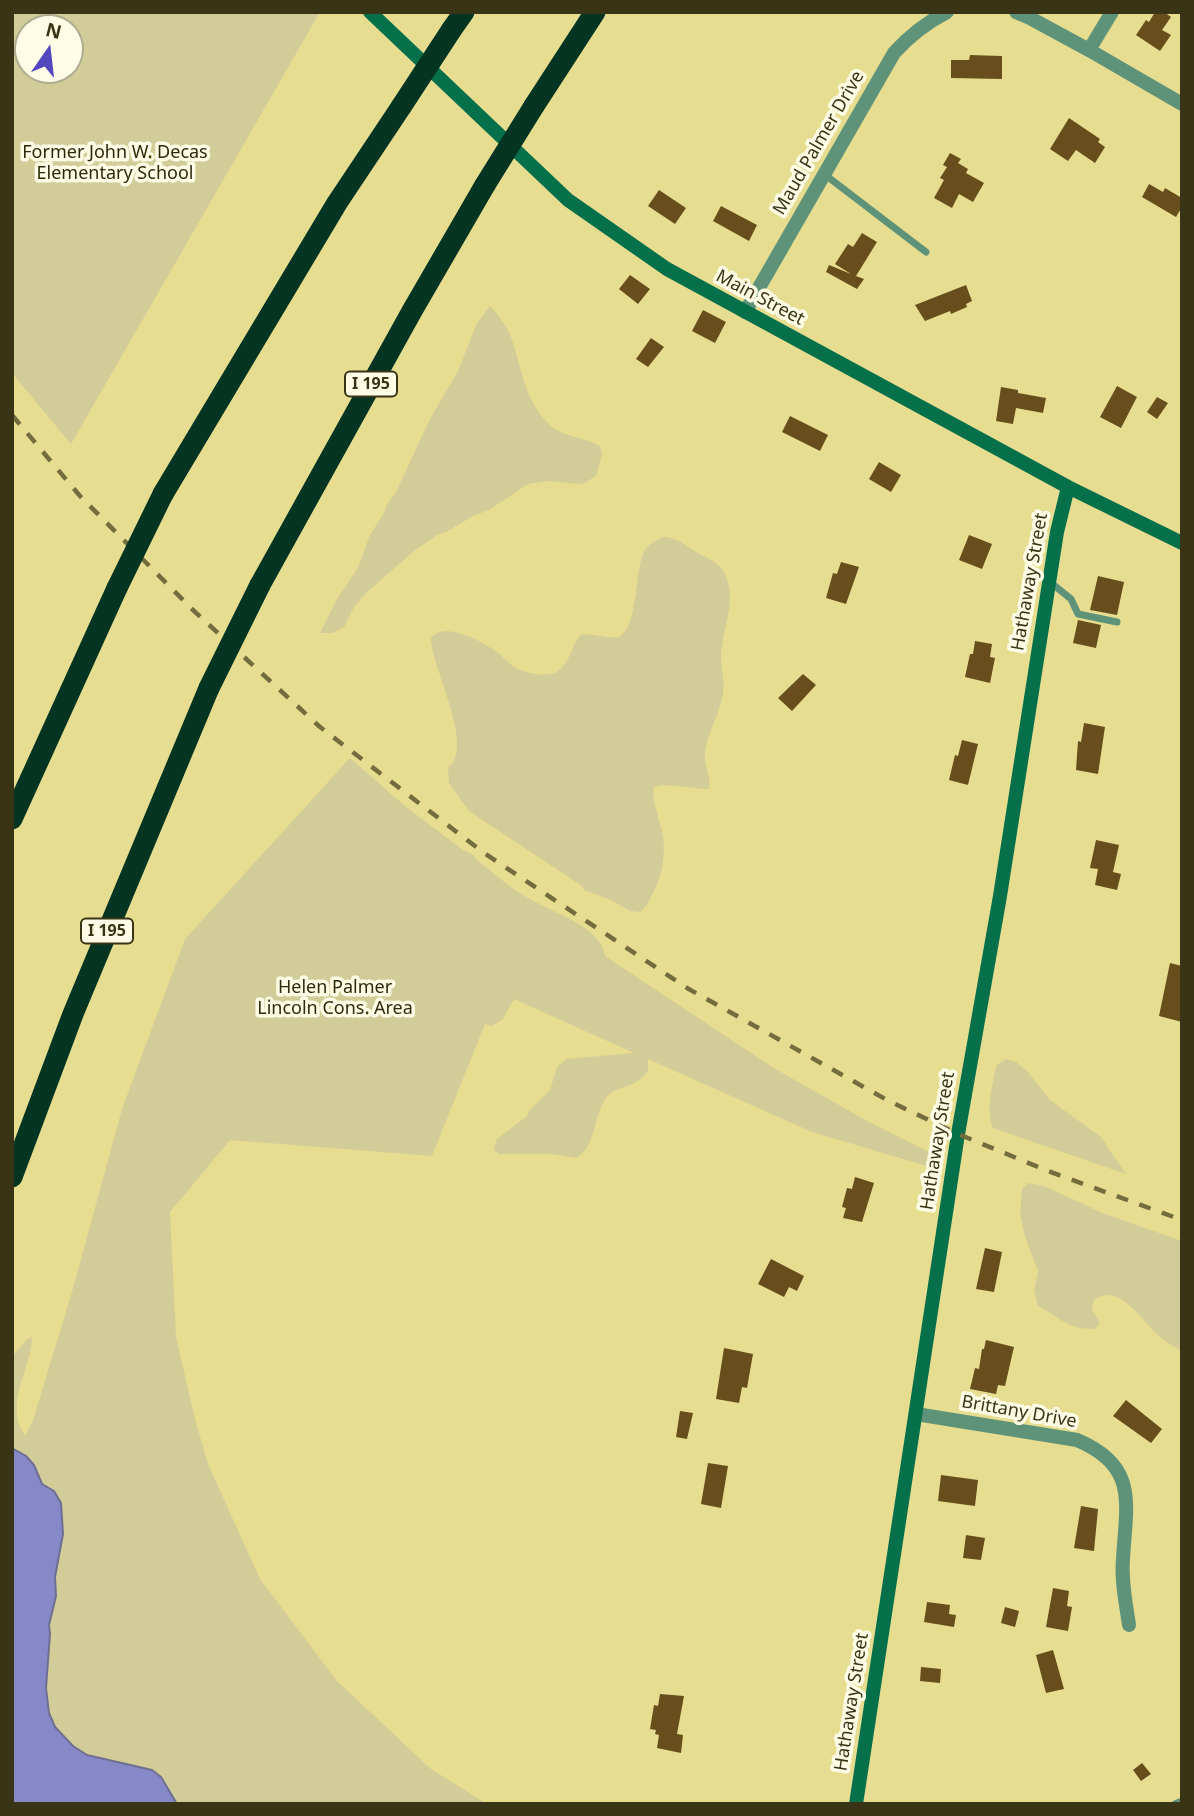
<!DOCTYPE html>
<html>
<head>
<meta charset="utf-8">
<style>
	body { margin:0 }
	#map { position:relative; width:1194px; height:1816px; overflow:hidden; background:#e7dd90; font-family:"Noto Sans",sans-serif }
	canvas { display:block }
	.frame { position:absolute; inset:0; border:14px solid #383415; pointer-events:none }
	.north { position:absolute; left:14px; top:14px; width:70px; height:70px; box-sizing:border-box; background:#fefce6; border:2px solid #afac92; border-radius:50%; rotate:14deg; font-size:19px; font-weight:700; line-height:28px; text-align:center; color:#383415 }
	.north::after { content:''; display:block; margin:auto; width:24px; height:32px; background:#5347bf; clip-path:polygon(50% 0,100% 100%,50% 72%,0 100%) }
</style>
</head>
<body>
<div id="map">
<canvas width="1194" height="1816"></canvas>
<div class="frame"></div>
<div class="north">N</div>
</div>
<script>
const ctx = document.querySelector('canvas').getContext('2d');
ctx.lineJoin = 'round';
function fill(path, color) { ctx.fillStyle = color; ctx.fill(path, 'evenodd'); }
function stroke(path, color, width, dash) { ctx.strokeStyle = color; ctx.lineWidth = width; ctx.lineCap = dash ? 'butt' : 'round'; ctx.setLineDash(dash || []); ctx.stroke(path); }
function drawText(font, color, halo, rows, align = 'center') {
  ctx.font = font + ' "Noto Sans",sans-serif'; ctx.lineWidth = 7; ctx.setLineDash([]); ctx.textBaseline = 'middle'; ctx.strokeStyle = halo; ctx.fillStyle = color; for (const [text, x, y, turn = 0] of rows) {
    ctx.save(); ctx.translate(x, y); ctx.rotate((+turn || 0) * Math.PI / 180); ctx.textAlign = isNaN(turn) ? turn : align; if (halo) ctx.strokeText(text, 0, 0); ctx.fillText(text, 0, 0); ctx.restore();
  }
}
const green = new Path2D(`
	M 12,12 L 320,12 L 71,444 L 12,373 ZM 70,28 L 70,70 L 28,70 L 28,28 Z
	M 490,306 C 498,315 506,325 511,337 C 522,368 524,401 550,425 C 562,437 585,437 600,446 L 602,454 L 596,476 L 583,484 L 548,481 L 528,484 L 489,510 L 473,516 L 446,532 L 437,535 L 413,552 L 367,592 L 354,607 L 344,627 L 332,633 L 320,633 L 337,599 L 358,568 L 370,535 L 384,513 L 387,504 L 396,492 L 430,419 L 458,371 L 477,323 Z
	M 663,537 C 675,536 686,545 696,552 C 707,559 719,561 725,574 C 738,600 721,632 721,659 C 722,680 727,683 720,706 C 716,721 707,735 705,752 C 704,765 711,775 709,789 C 695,789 663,782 654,787 C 652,799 656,808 659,820 C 667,844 665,867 655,889 C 650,898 648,906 640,912 L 630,911 L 611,900 L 584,890 L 582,886 L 469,811 L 449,783 L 448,768 C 476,747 431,667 431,638 C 447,620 484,643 500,654 C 505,659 510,665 516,668 C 527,673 543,677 554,673 C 571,666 570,645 582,634 C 590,634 615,639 619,637 C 638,626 635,573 643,554 C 646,545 655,541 663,537 Z
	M 350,758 L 405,806 L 463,850 L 474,855 L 477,860 C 494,873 511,889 530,899 C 553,913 601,926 605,956 L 772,1067 L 869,1122 L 939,1157 L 937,1169 L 812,1132 L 648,1059 L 648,1071 C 645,1074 641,1080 636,1082 C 626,1088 613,1088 606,1098 C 592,1118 598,1142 577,1158 L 551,1154 L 499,1154 L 494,1150 L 496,1140 L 527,1116 L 529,1111 L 550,1090 L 557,1067 L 566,1059 L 634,1053 L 514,999 L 503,1019 L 492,1026 L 485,1024 L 432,1156 L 230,1140 L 170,1212 L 176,1337 L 195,1419 L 208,1464 L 260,1579 L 337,1681 L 431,1769 L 487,1804 L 111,1804 L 48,1743 L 26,1456 L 12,1448 L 12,1357 L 27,1339 L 32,1337 C 31,1373 3,1400 25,1436 L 33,1420 L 72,1292 L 122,1109 L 185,939 Z
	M 1006,1059 L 1016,1062 L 1027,1071 L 1050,1100 L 1101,1137 L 1126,1174 L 993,1128 C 985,1110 993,1085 996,1066 Z
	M 1028,1183 L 1044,1186 L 1105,1214 L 1182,1241 L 1182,1351 C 1173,1346 1165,1342 1158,1335 C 1142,1321 1119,1281 1094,1300 L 1092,1309 L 1100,1323 L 1095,1329 C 1065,1329 1062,1318 1038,1306 L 1034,1290 L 1038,1271 L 1025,1237 L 1020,1213 L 1022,1189 Z`);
const water = new Path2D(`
	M 12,1448 L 26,1456 L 34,1465 L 42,1484 L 54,1491 L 61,1503 L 63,1534 L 55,1577 L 56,1596 L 49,1625 L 50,1634 L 46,1688 L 49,1713 L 55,1727 L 73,1746 L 87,1755 L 152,1770 L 161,1777 L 177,1804 L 12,1804 Z`);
const building = new Path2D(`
	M 1155,12 L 1164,12 L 1171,17 L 1162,30 L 1171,35 L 1160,51 L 1136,35 L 1146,20 L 1149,22 Z
	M 970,55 L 1002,56 L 1002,79 L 951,78 L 951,60 L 969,60 Z
	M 1069,118 L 1100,139 L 1098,142 L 1105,147 L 1095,163 L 1076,150 L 1068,161 L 1050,149 Z
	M 950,153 L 961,159 L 958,163 L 968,169 L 966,173 L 984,183 L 973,202 L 959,194 L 952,208 L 934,198 L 944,180 L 940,178 L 947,167 L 943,165 Z
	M 1149,184 L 1163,192 L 1165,188 L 1182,198 L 1182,207 L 1176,217 L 1142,197 Z
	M 659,190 L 686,208 L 675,224 L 648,206 Z
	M 721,206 L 757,225 L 749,241 L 713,221 Z
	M 862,233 L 877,242 L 856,276 L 864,279 L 857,289 L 826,272 L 829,265 L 851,274 L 835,264 L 848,244 L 853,247 Z
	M 630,275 L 650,289 L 638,304 L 619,289 Z
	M 966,285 L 972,301 L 966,304 L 967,307 L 951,314 L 950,311 L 925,321 L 915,305 Z
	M 703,310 L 726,322 L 715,343 L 692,331 Z
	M 651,338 L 664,347 L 648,367 L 636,359 Z
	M 1117,386 L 1137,397 L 1121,428 L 1100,417 Z
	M 1001,387 L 1018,390 L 1018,393 L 1046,398 L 1043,413 L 1016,408 L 1013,424 L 996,421 Z
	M 1157,397 L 1168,403 L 1157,419 L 1147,412 Z
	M 790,416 L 828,435 L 820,451 L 782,432 Z
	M 879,462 L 901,475 L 891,492 L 869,479 Z
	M 969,535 L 992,544 L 982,569 L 959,560 Z
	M 841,562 L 859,567 L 846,604 L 826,598 L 833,573 L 837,574 Z
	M 1098,576 L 1124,582 L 1117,615 L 1090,610 Z
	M 1078,620 L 1101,625 L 1096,648 L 1073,643 Z
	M 975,641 L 992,644 L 990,657 L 995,658 L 990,683 L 965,677 L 970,654 L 973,654 Z
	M 803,674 L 816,685 L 792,711 L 778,698 Z
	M 1084,723 L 1105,727 L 1098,774 L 1076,770 L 1078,741 L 1081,742 Z
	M 962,740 L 978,744 L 968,785 L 949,780 L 955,755 L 958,756 Z
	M 1096,840 L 1119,845 L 1113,872 L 1121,874 L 1117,890 L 1095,885 L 1098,869 L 1090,868 Z
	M 1170,963 L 1182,966 L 1182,1022 L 1159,1016 Z
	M 855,1177 L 874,1183 L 862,1222 L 843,1218 L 846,1208 L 842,1207 L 847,1188 L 852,1189 Z
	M 985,1248 L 1002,1252 L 994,1292 L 976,1289 Z
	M 771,1259 L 804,1276 L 797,1291 L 789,1287 L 784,1297 L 758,1284 Z
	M 986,1340 L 1014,1347 L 1005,1386 L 998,1385 L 996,1394 L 970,1389 L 975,1368 L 979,1369 L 982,1349 L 984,1349 Z
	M 724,1348 L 753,1354 L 747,1388 L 742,1387 L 739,1403 L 716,1399 Z
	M 1126,1400 L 1162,1429 L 1151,1443 L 1113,1416 Z
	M 680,1411 L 693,1413 L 687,1439 L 676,1437 Z
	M 708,1463 L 728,1466 L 721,1508 L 701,1504 Z
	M 941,1475 L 978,1480 L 975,1506 L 938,1501 Z
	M 1081,1506 L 1098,1509 L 1094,1551 L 1074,1548 Z
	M 966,1535 L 985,1538 L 981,1560 L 963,1558 Z
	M 1053,1588 L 1069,1591 L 1067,1606 L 1072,1607 L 1068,1631 L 1046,1627 Z
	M 927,1602 L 950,1605 L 949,1614 L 956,1615 L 954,1627 L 924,1622 Z
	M 1005,1607 L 1019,1611 L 1015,1627 L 1001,1623 Z
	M 1053,1650 L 1064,1689 L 1046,1693 L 1036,1655 Z
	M 921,1667 L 941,1669 L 940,1683 L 920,1681 Z
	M 660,1694 L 684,1696 L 677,1734 L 683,1735 L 681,1753 L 657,1748 L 659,1735 L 655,1734 L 656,1730 L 650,1729 L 654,1705 L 658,1706 Z
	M 1142,1763 L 1151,1774 L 1141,1781 L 1133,1770 Z`);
const lane = new Path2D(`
	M 824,174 L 926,252
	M 1050,582 L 1071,599 L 1078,614 L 1117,622
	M 1175,1804 L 1182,1801`);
const street = new Path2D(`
	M 1016,12 L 1030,18 L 1089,50 L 1182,104
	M 1089,50 L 1112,12
	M 745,312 L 894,53 C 910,35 926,23 947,12
	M 916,1414 L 1077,1440 C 1139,1466 1126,1504 1123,1559 C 1121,1581 1126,1604 1129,1625`);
const secondary = new Path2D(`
	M 370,12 L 568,200 L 667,269 L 1068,487 L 1182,543
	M 856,1804 L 958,1134 L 1000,896 L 1057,532 L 1068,487`);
const highway = new Path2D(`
	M 452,29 L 464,12
	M 534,106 L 595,12
	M 163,494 L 337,203 L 401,107
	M 260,585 L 412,311 L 485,185
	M 12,819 L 117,588
	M 12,1177 L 73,1014 L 209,688`);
const rail = new Path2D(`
	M 12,415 L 80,496 L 193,610 L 320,727 L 484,853 L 687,988 L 887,1100 L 958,1134 L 1048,1171 L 1182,1220`);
const highwayBridge = new Path2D(`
	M 401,107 L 452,29
	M 485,185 L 534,106
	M 117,588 L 163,494
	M 209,688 L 260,585`);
const shields = [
	[371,384,52],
	[107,931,52]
];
const shieldNames = [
	["I 195",371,384],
	["I 195",107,931]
];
const streetNames = [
	["Maud Palmer Drive",819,143,-60],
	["Main Street",760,298,28],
	["Hathaway Street",1030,582,-80],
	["Hathaway Street",938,1141,-81],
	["Brittany Drive",1019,1412,10],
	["Hathaway Street",852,1702,-81]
];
const parkNames = [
	["Former John W. Decas",115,153],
	["Elementary School",115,174],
	["Helen Palmer",335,988],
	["Lincoln Cons. Area",335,1009]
];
fill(green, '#d2cc98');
fill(water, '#8688c7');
stroke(water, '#6f6f92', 2);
fill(building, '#674e1c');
stroke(lane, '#5f9379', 7);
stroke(street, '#5f9379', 14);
stroke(secondary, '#06704b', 14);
stroke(highway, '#033522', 21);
stroke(rail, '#726c3e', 4.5, [12, 12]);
stroke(highwayBridge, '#033522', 21);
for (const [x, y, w] of shields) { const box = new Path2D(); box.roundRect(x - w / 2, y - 12.5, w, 25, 5); ctx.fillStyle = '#fefce6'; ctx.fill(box); stroke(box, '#383415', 2); }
drawText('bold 16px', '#383415', null, shieldNames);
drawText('18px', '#383415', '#fefce6', streetNames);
drawText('18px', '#2e2a09', '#fefce6', parkNames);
</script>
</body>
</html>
